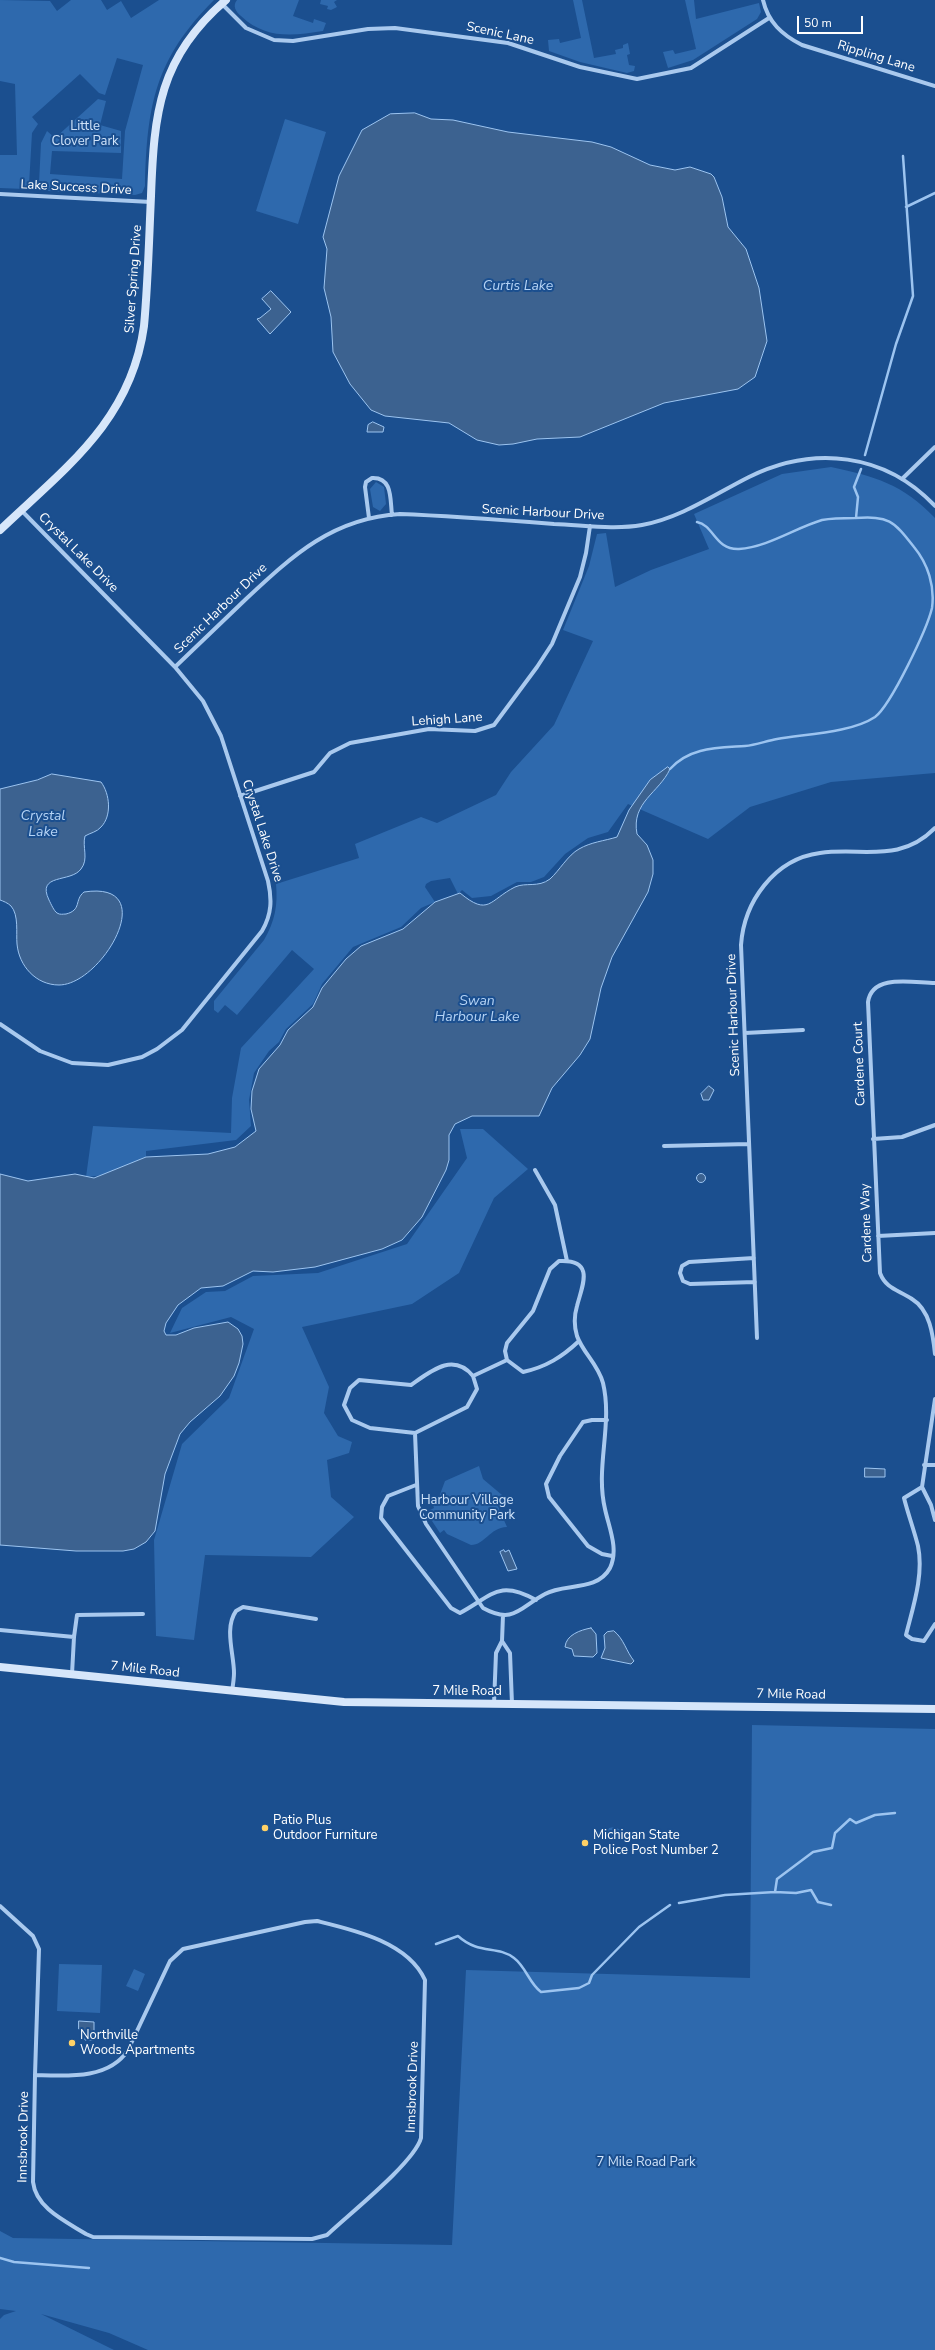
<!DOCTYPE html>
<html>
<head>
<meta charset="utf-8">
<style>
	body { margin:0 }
	#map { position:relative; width:935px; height:2350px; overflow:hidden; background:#1b4f8f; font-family:"Nunito Sans",sans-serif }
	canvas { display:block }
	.scale { position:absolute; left:797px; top:16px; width:66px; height:18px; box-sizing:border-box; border:2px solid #fff; border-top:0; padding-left:5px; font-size:12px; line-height:14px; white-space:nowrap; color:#fff; -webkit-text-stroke:3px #1b4f8f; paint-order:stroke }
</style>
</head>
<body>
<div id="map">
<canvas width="935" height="2350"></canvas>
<div class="scale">50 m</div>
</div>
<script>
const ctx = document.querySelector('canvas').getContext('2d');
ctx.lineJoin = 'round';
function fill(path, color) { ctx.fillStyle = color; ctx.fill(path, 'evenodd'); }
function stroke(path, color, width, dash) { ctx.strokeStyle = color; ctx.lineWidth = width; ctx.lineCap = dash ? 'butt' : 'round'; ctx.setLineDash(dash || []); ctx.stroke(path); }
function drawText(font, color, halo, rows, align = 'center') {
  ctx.font = font + ' "Nunito Sans",sans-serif'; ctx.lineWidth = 4; ctx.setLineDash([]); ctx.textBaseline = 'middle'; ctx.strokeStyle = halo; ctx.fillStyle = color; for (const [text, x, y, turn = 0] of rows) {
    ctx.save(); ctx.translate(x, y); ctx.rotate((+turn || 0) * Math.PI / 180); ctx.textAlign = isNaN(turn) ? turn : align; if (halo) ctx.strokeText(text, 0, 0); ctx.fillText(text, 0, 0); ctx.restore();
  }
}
const green = new Path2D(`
	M 0,0 L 50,1 L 57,11 L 71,0 L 101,0 L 107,10 L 121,1 L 131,18 L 159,0 L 214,0 C 155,59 147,105 145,186 L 142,193 L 135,195 L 48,191 L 42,189 L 39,183 L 41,143 L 47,131 L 55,138 L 98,99 L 106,101 L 100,125 L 121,131 L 121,153 L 52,151 L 50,174 L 122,179 L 125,131 L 143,65 L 117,58 L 105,95 L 99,93 L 80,74 L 32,117 L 38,124 L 32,133 L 29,185 L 25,189 L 0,188 L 0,155 L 17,155 L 15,84 L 0,81 Z
	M 237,0 L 299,0 L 293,16 L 313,23 L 314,19 L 326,23 L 323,31 C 292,36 265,39 241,16 C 236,12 232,6 237,0 Z
	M 321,0 L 337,0 L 334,2 L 337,7 L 331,10 L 327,9 L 328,6 L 320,4 Z
	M 573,0 L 582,0 L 594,58 L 616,54 L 615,50 L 623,48 L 623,45 L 628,43 L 630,54 L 627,55 L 629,65 L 635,66 L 634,71 L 627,73 L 580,62 L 549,51 L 548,40 L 559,39 L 560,43 L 581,38 Z
	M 685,0 L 694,0 L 696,19 L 759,3 L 761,12 L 757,19 L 693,60 L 668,68 L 663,52 L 673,50 L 675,54 L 696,49 Z
	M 285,119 L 326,132 L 298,224 L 256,211 Z
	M 831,467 C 874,476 903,484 935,518 L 935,773 L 831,782 L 750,807 L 708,839 L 628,804 L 608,832 L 588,838 L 565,854 L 544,877 L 531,882 L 517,882 L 491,896 L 472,898 L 462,890 L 458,894 L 450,878 L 431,881 L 426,884 L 425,887 L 435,902 L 421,908 L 401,927 L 353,947 L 322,984 L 313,1004 L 286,1029 L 279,1042 L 269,1051 L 254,1073 L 249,1100 L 251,1126 L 236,1140 L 146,1151 L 146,1157 L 104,1175 L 86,1177 L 93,1126 L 231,1133 L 232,1098 L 241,1048 L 314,969 L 292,950 L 237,1015 L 225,1005 L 218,1013 L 214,1010 L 214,1001 L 264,940 C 275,921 278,905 276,884 L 359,858 L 355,844 L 421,817 L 437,823 L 496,795 L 511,772 L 554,725 L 593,641 L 563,630 L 589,566 L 597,534 L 606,533 L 615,587 L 651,570 L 709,549 L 694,514 L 782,474 Z
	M 376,482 L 384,487 L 386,504 L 380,511 L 373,507 L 370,489 Z
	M 460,1129 L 483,1129 L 528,1169 L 494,1198 L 459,1273 L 412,1304 L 302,1327 L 329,1387 L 324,1413 L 338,1436 L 352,1442 L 349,1453 L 327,1460 L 331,1497 L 354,1517 L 311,1557 L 205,1555 L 194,1640 L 156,1636 L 154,1540 L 182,1444 L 229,1398 L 254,1329 L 231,1317 L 170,1333 L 182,1308 L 206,1292 L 225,1291 L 253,1276 L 318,1273 L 407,1244 L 467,1158 Z
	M 479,1466 L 483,1479 L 502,1495 L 499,1509 L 507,1527 C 489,1528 485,1545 471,1545 L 447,1534 L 444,1530 L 440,1533 L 426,1512 L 434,1508 L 432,1501 L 439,1497 L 445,1481 Z
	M 752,1725 L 935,1729 L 935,2350 L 148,2350 L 109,2333 L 41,2314 L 114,2350 L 0,2350 L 0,2319 L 4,2315 L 16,2311 L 0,2309 L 0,2231 L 13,2238 L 452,2245 L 466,1970 L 750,1978 Z
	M 614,1827 L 621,1830 L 618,1835 L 612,1838 L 607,1832 L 609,1828 Z
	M 59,1964 L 102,1965 L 100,2013 L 57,2011 Z
	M 134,1969 L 145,1974 L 138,1991 L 126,1986 Z`);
const water = new Path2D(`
	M 415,113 L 431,119 L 453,120 L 508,132 L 592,142 L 611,147 L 650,165 L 675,170 L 690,167 L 711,174 L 714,177 L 722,197 L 728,227 L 746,249 L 759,288 L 767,341 L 755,377 L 738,389 L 664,403 L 580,437 L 537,439 L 513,444 L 499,445 L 477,440 L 449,423 L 385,416 L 371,410 L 350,384 L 333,352 L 331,317 L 324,288 L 327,249 L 323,237 L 339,176 L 362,130 L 390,114 Z
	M 271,291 L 291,312 L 270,334 L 257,319 L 260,318 L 271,309 L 262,299 Z
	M 373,422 L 384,427 L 383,432 L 367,432 L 368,425 Z
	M 668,767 L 670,769 C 659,793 631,802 637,834 L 647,845 L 653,860 L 653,874 L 648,892 L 612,957 L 601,988 L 590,1039 L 580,1055 L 552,1088 L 539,1116 L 472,1116 L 455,1124 L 449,1135 L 449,1160 L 446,1170 L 422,1217 L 402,1240 L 382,1249 L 315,1267 L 273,1272 L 253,1271 L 223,1286 L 201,1288 L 178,1305 L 166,1323 L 164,1331 L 166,1335 L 176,1335 L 194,1328 L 228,1322 L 238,1329 L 242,1336 L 243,1344 L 239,1363 L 234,1376 L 220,1396 L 190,1422 L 180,1434 L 165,1474 L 155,1531 L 146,1542 L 134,1549 L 123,1551 L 76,1551 L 0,1545 L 0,1174 L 28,1181 L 75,1174 L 94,1178 L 146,1157 L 208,1154 L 235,1147 L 256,1131 L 251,1109 L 252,1091 L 259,1069 L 280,1045 L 288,1030 L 313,1007 L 322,988 L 346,959 L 361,946 L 403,929 L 435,902 L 460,893 C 489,917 489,900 515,887 C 526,882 538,888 550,879 C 559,871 568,855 579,849 C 591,842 604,841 617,837 L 629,810 L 650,780 Z
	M 52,774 L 101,782 C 110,794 112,816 101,827 C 97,832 90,833 85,836 C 82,847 89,859 81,869 C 71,883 36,873 49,900 C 51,904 54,911 57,913 C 60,915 63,914 66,914 C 82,910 74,900 84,892 C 163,880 102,985 59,985 C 36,985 19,966 17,944 C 16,933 19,915 11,906 C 8,903 3,901 0,900 L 0,789 L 37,780 Z
	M 709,1086 L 714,1090 L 709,1100 L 703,1100 L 701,1094 Z
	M696.5 1178a4.5 4.5 0 1 1 9 0a4.5 4.5 0 1 1-9 0Z
	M 865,1468 L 885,1469 L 885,1477 L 865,1477 Z
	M 504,1550 L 505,1552 L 509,1550 L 517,1569 L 508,1571 L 500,1552 Z
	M 591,1628 L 596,1634 L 597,1653 L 593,1657 L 574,1656 L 572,1649 L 565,1647 C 566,1635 580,1630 591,1628 Z
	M 614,1631 C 624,1639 626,1651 634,1661 L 631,1664 L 601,1658 L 605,1648 L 604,1635 L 607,1632 Z
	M 79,2021 L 94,2022 L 94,2040 L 85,2040 L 85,2030 L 79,2029 Z`);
const stream = new Path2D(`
	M 906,207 L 935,193
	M 865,455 L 896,344 L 913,296 L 903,156
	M 856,518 L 858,497 L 854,487 L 861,469
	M 670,769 C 690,747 717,748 745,746 C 756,745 766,741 777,739 C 805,734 851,733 875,717 C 891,705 927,629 932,608 C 935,586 928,564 914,547 C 893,520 889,516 855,518 C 844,518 833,518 822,520 C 795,528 768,547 739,549 C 715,550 714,525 697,522
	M 775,1892 L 796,1893 L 811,1890 L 818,1902 L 831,1905
	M 679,1903 L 725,1895 L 775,1892 L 777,1879 L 813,1852 L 832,1848 L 835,1833 L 850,1819 L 856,1823 L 875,1815 L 895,1813
	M 436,1944 L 458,1936 C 479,1955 497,1945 514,1958 C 526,1967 529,1983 541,1992 L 579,1988 L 589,1983 L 592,1975 L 639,1927 L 670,1905
	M 0,2258 L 14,2262 L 89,2268`);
const street = new Path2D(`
	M 763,0 C 768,22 782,35 802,45 L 935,86
	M 222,4 L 246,28 L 274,40 L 293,41 L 368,29 L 395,28 L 508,43 L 580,67 L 637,79 L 691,68 L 769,18
	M 0,194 L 151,202
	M 902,479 L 935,447
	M 369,518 L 365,487 L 366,482 L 372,478 C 393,477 390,500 392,515
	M 175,667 C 199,644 223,621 246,599 C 293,555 333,518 400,514 C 452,516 503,520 554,524 C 583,525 614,530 642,525 C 681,518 715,494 749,477 C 814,445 885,453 935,506
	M 240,796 L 314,772 L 330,753 L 350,743 L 429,729 L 475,731 L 494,725 L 537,667 L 552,644 L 580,577 L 586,553 L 590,526
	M 935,983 C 914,983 872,973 868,1002 L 880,1273 C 886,1289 899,1290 912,1299 C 930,1310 933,1335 935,1354
	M 0,1024 L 40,1051 L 72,1063 L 108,1065 L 142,1057 L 157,1049 L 182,1030 L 262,931 C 272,914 272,899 268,881 L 221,736 L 203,701 L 175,667 L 21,510
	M 745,1033 L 803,1030
	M 873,1139 L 902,1137 L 935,1125
	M 664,1146 L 749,1144
	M 535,1170 L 555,1205 L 567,1261
	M 878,1236 L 935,1233
	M 754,1258 L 689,1262 L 682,1266 L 680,1273 L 683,1281 L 690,1284 L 755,1282
	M 757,1338 L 741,945 C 744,902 774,859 820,853 C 862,847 900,864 935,828
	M 507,1360 L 523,1372 C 546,1367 562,1357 579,1341
	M 935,1399 L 922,1487 L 931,1505 L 935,1520
	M 607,1420 L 592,1420 L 583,1422 L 560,1456 L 546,1484 L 549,1497 L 588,1546 L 602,1554 L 612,1556
	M 415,1433 L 418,1506 L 426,1524 L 483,1608 C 514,1625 520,1607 545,1594 C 564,1583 597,1592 610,1568 C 619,1549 609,1528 605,1509 C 595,1467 613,1425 603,1383 C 598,1364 583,1353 577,1336 C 574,1326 574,1316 577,1306 C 582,1286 596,1259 559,1261 L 550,1269 L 533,1311 L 507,1343 L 505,1351 L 507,1360
	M 415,1433 L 370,1428 L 352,1420 L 344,1405 L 350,1388 L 359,1380 L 411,1385 C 431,1371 453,1352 473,1376 L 507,1360
	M 415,1433 L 467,1407 L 477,1389 L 473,1376
	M 924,1465 L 935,1465
	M 416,1485 L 388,1496 L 382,1507 L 381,1518 L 451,1608 L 460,1613 C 492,1596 498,1579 536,1600
	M 922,1487 L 904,1498 C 908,1514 914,1530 918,1546 C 924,1575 913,1607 906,1635 L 912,1639 L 924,1641 L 935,1624
	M 0,1630 L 74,1637 L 72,1674
	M 74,1637 L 77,1615 L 143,1614
	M 502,1641 L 510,1653 L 512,1704
	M 232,1691 C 233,1685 234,1679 234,1673 C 234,1654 224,1628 236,1611 L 243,1607 L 316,1619
	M 494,1704 L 496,1653 L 502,1641 L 503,1615
	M 0,1906 L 33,1936 L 39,1949 L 35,2075
	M 317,1921 C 354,1930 408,1942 425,1980 L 421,2138 C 414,2163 349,2214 327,2235 L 312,2239 L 93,2237 L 86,2234 C 65,2221 36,2208 33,2182 L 35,2075 C 66,2076 109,2080 128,2050 L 170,1961 L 183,1949 L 305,1922 Z`);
const secondary = new Path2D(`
	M 0,530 C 65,468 131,421 144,326 C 148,283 149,239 151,196 C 154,113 159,57 226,0
	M 0,1667 L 344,1702 L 935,1709`);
const markers = [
	[265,1828,4,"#ffd166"],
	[585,1843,4,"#ffd166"],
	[72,2043,4,"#ffd166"]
];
const streetNames = [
	["Scenic Lane",500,34,12],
	["Rippling Lane",876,57,17],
	["Lake Success Drive",76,188,3],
	["Silver Spring Drive",134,279,-86],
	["Scenic Harbour Drive",543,513,3],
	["Crystal Lake Drive",78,553,45],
	["Scenic Harbour Drive",221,609,-44],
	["Lehigh Lane",447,720,-4],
	["Crystal Lake Drive",262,831,72],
	["Scenic Harbour Drive",734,1015,-92],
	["Cardene Court",860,1064,-92],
	["Cardene Way",867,1223,-92],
	["7 Mile Road",145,1670,6],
	["7 Mile Road",467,1692],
	["7 Mile Road",791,1695,1],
	["Innsbrook Drive",413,2087,-88],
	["Innsbrook Drive",24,2137,-89]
];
const parkNames = [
	["Little",85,127],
	["Clover Park",85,142],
	["Harbour Village",467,1501],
	["Community Park",467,1516],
	["7 Mile Road Park",646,2163]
];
const poiNames = [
	["Patio Plus",273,1821],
	["Outdoor Furniture",273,1836],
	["Michigan State",593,1836],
	["Police Post Number 2",593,1851],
	["Northville",80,2036],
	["Woods Apartments",80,2051]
];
const waterNames = [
	["Curtis Lake",518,287],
	["Crystal",43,817],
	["Lake",43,833],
	["Swan",477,1002],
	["Harbour Lake",477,1018]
];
fill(green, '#2e69ad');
fill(water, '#3c6290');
stroke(water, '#9cc4f0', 1);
stroke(stream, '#9cc4f0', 2.5);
stroke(street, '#a9c9ee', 4);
stroke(secondary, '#d6e6fa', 8);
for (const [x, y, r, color] of markers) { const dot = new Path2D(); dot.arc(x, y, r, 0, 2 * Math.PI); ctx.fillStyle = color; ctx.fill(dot); stroke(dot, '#1b4f8f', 1.5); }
drawText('13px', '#fff', '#1b4f8f', streetNames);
drawText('13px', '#cfe3fa', '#1b4f8f', parkNames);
drawText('13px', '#fff', '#1b4f8f', poiNames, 'left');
drawText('italic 14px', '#b5d3f5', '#1b4f8f', waterNames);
</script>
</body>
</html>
